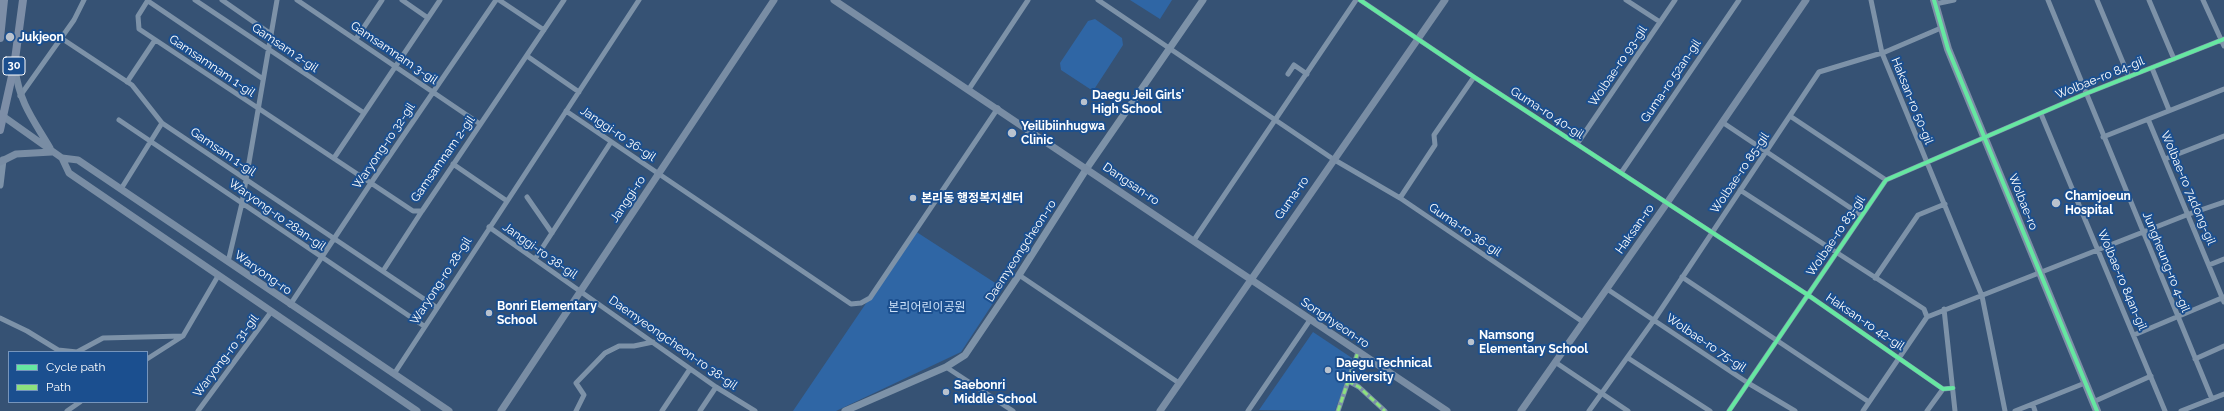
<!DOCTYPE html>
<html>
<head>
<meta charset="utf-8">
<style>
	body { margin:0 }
	#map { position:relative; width:2224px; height:411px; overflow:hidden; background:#365274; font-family:Raleway,sans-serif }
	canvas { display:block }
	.legend { position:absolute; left:8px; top:351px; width:140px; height:52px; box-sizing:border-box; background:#1b4f8f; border:1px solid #7695bc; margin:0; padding:5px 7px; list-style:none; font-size:12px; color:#fff }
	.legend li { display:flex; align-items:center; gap:8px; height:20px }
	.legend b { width:20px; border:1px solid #7695bc }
</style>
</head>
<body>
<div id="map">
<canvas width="2224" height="411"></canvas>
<ul class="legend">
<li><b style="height:5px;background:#66e7a1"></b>Cycle path</li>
<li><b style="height:5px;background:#8de07e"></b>Path</li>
</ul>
</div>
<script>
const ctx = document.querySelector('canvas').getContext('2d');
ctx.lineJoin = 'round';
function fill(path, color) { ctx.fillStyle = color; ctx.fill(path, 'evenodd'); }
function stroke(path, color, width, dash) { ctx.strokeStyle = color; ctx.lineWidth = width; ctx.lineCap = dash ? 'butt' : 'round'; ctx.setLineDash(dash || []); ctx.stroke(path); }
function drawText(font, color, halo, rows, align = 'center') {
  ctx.font = font + ' Raleway,"Noto Sans KR",sans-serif'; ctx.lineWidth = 4; ctx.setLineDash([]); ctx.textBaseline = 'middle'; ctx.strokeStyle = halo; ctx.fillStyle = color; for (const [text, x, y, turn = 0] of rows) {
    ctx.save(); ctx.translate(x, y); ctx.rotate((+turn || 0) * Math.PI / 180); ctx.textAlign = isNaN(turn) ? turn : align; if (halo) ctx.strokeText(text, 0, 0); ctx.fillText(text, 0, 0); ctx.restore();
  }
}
const green = new Path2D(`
	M 1130,0 L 1172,0 L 1160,19 Z
	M 1095,19 L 1122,38 L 1123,45 L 1095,88 L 1090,89 L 1061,70 L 1060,63 L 1088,21 Z
	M 915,231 L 1003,288 L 961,352 L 836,411 L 793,411 Z
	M 1313,332 L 1352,358 L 1352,364 L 1335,411 L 1259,410 Z`);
const minor = new Path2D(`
	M 148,0 L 138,16 L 139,29 L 413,211 L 422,211 L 564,0
	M 195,0 L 364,113
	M 222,0 L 271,34
	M 297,0 L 480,124
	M 402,0 L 428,18
	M 499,0 L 544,30
	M 1098,0 L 1333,159 L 1400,198 L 1583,322
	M 1360,0 L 1474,77 L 1808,295 L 1943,389 L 1953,388
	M 1626,0 L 1660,22
	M 1871,0 L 1882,53 L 1982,296 L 2005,411
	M 2048,0 L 2212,399
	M 2097,0 L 2129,77
	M 2149,0 L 2174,59
	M 2203,0 L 2224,46
	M 148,1 L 263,79
	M 1935,4 L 1954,0
	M 61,38 L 132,85 L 162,123 L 436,307
	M 356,39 L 382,0
	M 527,56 L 579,92
	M 2152,68 L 2169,110
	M 1288,74 L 1294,65 L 1307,74
	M 127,82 L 155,40
	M 969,89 L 1028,0
	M 20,96 L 74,20 L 84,0
	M 566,111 L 851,304 L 861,303 L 870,298 L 998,108
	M 2041,114 L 2165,411
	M 1790,116 L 1886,180
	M 2148,119 L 2224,302
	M 119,120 L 424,326
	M 1722,122 L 1861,215
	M 2103,137 L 2224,89
	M 1577,144 L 1675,0
	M 334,158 L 440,0
	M 2165,159 L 2224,136
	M 453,164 L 507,201
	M 1621,173 L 1739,0
	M 121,189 L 162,123
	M 1740,190 L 1924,309 L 1927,317
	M 527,197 L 552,233
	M 1400,198 L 1435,145 L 1434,135 L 1474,77
	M 489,227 L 716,387 L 755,411
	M 1194,240 L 1356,0
	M 535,259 L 611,142
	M 228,262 L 242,203 L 277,0
	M 2209,265 L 2224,259
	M 383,271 L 422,211
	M 1019,275 L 1179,383
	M 1682,277 L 1869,402
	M 1875,278 L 1918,215 L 1945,204
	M 1607,289 L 1748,383 L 1795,411
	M 290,305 L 371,183 L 496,0
	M 1944,309 L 1955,411
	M 0,318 L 27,331 L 58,350 L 77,352 L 103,338 L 183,336
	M 2134,335 L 2224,297
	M 1628,358 L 1710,411
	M 147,359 L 183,336 L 218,276
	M 2195,359 L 2224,346
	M 1555,362 L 1628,411
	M 946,367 L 1013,411
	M 394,374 L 639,0
	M 1348,381 L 1359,387 L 1385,411
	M 2093,402 L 2151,376
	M 2033,405 L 2035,411
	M 67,411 L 80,402
	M 198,411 L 271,312
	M 576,411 L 584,395 L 576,383 L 605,353 L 619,346 L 634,346 L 653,342
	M 662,411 L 690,369
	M 700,411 L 716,387
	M 1248,411 L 1310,320
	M 1338,411 L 1358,352
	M 1589,411 L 1654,320 L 1819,72 L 1885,52 L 1941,28
	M 1729,411 L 1886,180 L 2085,94 L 2224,39
	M 1863,411 L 1927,317 L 2189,214 L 2224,202
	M 1927,411 L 1943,389
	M 2015,411 L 2085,383
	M 2181,411 L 2224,394`);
const tertiary = new Path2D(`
	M 0,185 L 3,160
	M 845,411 L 946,367 L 965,355 L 1019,275 L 1087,168 L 1203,0`);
const secondary = new Path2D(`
	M 834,0 L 1447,411
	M 15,69 C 20,104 33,119 50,148
	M 0,114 L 62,158 L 78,160 L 449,411
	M 62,158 L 69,173 L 417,411
	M 0,162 L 16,154 L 52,152
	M 501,411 L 774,0
	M 1160,411 L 1445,0
	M 1521,411 L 1667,203 L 1806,0`);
const primary = new Path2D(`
	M 1934,0 L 1948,49 L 2097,411
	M 0,38 L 4,0
	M 0,130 L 14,67 L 23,0`);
const quiet = new Path2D(`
	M 1348,381 L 1359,387 L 1385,411
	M 1338,411 L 1358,352`);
const cycleway = new Path2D(`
	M 1360,0 L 1474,77 L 1808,295 L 1943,389 L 1953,388
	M 1934,0 L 1948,49 L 2097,411
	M 1729,411 L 1886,180 L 2085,94 L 2224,39`);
const markers = [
	[10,37,5,"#b9c2ce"],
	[1084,102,4,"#b9c2ce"],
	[1012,133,5,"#b9c2ce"],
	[913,198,4,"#b9c2ce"],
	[2056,203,5,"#b9c2ce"],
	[489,313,4,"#b9c2ce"],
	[1471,342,4,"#b9c2ce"],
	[1328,370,4,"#b9c2ce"],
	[946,392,4,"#b9c2ce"]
];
const shields = [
	[14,66,22]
];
const shieldNames = [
	["30",14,66]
];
const poiNames = [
	["Jukjeon",19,37],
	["Daegu Jeil Girls'",1092,95],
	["High School",1092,109],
	["Yeilibiinhugwa",1021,126],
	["Clinic",1021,140],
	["Chamjoeun",2065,196],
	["Hospital",2065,210],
	["본리동 행정복지센터",921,198],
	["Bonri Elementary",497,306],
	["School",497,320],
	["Namsong",1479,335],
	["Elementary School",1479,349],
	["Daegu Technical",1336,363],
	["University",1336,377],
	["Saebonri",954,385],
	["Middle School",954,399]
];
const streetNames = [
	["Gamsam 2-gil",285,48,34],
	["Gamsamnam 3-gil",394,53,34],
	["Gamsamnam 1-gil",212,66,34],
	["Wolbae-ro 93-gil",1618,66,-56],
	["Wolbae-ro 84-gil",2100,78,-22],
	["Guma-ro 52an-gil",1671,81,-56],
	["Haksan-ro 50-gil",1912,101,68],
	["Guma-ro 40-gil",1547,113,33],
	["Janggi-ro 36-gil",618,134,34],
	["Waryong-ro 32-gil",384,146,-56],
	["Gamsam 1-gil",223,152,34],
	["Gamsamnam 2-gil",443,159,-55],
	["Wolbae-ro 85-gil",1740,173,-56],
	["Dangsan-ro",1131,184,34],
	["Wolbae-ro 74dong-gil",2188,188,67],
	["Guma-ro",1292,198,-55],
	["Janggi-ro",628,199,-56],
	["Wolbae-ro",2023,202,68],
	["Waryong-ro 28an-gil",277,215,35],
	["Haksan-ro",1635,229,-55],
	["Guma-ro 36-gil",1465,230,34],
	["Wolbae-ro 83-gil",1836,236,-56],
	["Janggi-ro 38-gil",540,251,35],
	["Daemyeongcheon-ro",1021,251,-57],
	["Jungheung-ro 4-gil",2166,262,68],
	["Waryong-ro",263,273,35],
	["Wolbae-ro 84an-gil",2122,280,67],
	["Waryong-ro 28-gil",441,281,-57],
	["Haksan-ro 42-gil",1865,322,34],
	["Songhyeon-ro",1335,323,34],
	["Daemyeongcheon-ro 38-gil",673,343,35],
	["Wolbae-ro 75-gil",1706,343,34],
	["Waryong-ro 31-gil",226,356,-53]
];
const parkNames = [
	["본리어린이공원",927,307]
];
fill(green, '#2f66a5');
stroke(minor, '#7d92a8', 5);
stroke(tertiary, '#7d92a8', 7);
stroke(secondary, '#798da4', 7);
stroke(primary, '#7d8ea7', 8);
stroke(quiet, '#8de07e', 3, [6, 3]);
stroke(cycleway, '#66e7a1', 4);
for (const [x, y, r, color] of markers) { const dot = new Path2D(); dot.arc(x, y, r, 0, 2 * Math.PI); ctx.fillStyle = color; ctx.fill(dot); stroke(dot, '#1b4f8f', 1.5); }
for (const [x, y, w] of shields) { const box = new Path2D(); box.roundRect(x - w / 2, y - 9, w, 18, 3); ctx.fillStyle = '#1b4f8f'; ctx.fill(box); stroke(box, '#fff', 1); }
drawText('bold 11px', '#fff', null, shieldNames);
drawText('bold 12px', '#fff', '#1b4f8f', poiNames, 'left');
drawText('12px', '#fff', '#1b4f8f', streetNames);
drawText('12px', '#cfe3fa', '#1b4f8f', parkNames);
</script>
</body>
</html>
